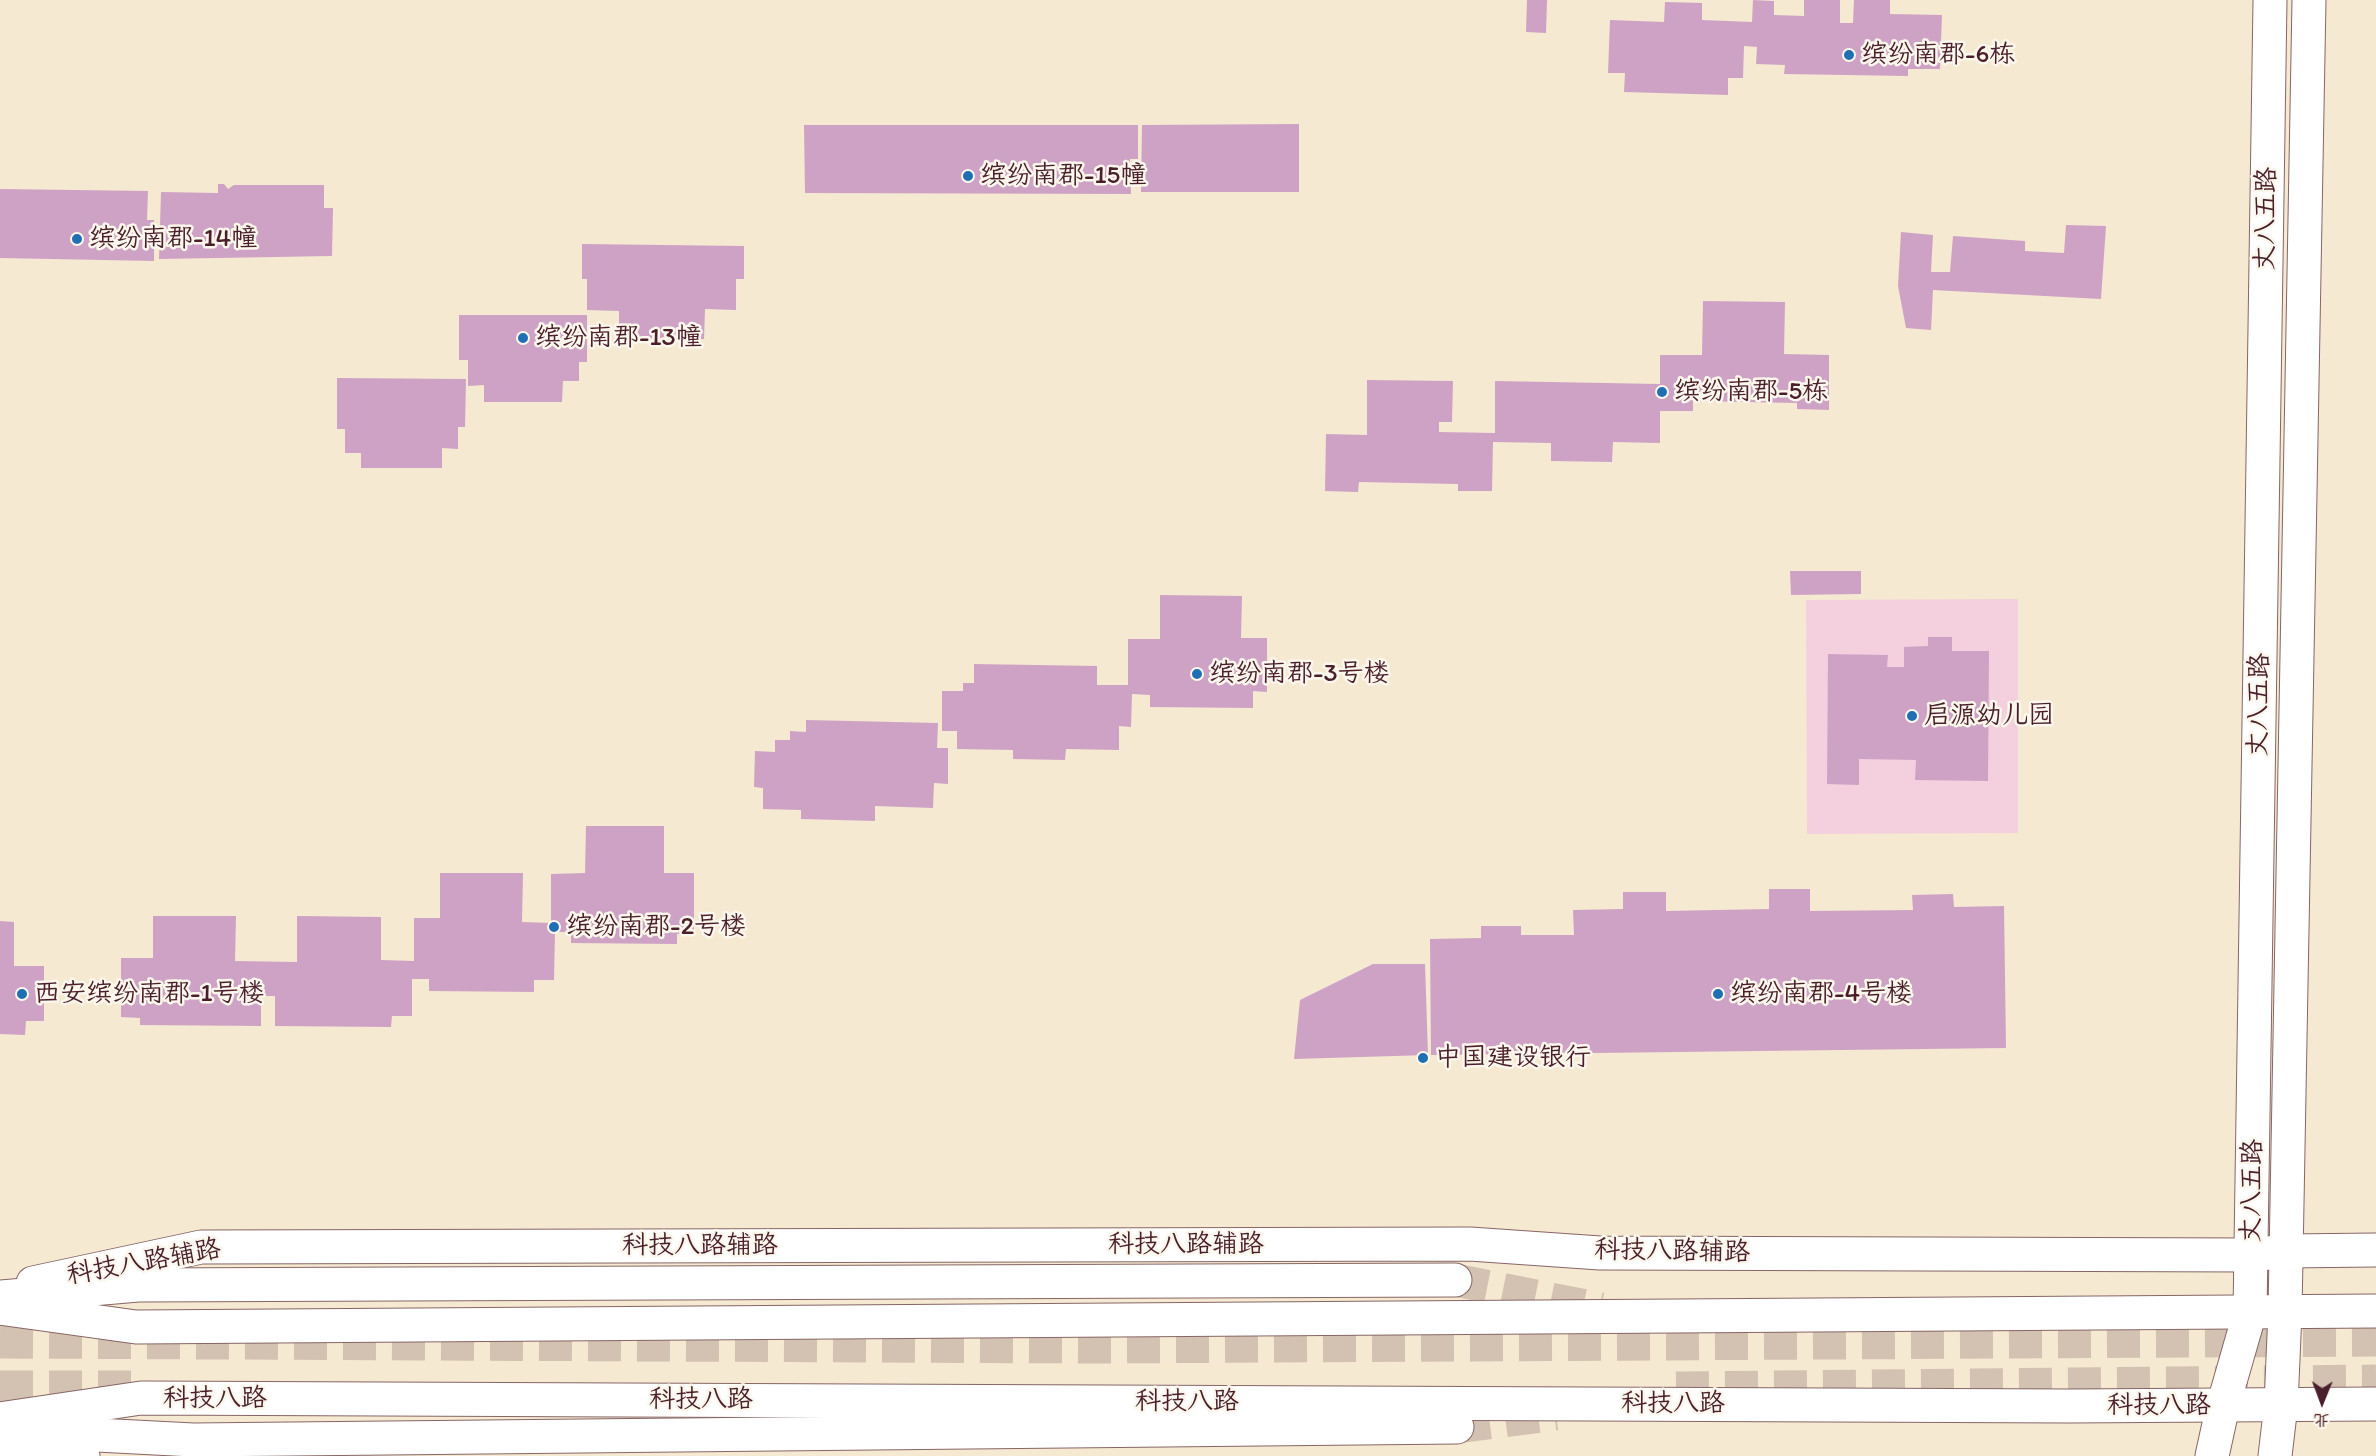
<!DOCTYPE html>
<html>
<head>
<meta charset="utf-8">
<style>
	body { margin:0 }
	#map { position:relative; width:2376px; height:1456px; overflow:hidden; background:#f5e9d2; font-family:Itim,"LXGW WenKai TC",sans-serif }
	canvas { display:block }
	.north { position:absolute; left:2292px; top:1372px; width:60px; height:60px; -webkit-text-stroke:4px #fbf7ec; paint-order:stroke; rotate:181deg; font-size:16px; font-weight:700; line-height:24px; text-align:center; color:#4a1f2b }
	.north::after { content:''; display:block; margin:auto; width:21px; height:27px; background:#4a1f2b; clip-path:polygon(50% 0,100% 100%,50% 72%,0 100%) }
</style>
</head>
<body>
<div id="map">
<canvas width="2376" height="1456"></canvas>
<div class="north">北</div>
</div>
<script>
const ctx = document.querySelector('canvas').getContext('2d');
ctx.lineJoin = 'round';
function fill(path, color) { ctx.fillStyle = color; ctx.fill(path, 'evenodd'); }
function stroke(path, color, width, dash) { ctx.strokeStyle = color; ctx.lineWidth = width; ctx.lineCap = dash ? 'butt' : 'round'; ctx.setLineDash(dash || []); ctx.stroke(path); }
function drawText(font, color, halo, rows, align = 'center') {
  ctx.font = font + ' Itim,"LXGW WenKai TC",sans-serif'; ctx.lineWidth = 5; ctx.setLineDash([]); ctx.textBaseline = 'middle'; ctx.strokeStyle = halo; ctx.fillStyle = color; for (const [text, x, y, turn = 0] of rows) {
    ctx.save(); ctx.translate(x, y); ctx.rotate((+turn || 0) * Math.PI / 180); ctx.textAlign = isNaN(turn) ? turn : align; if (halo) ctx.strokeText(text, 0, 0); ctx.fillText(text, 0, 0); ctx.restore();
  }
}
const built = new Path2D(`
	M 2018,599 L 2018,833 L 1807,834 L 1806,600 Z`);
const building = new Path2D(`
	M 1527,0 L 1547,0 L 1546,33 L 1526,32 Z
	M 1753,0 L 1774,1 L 1774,15 L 1804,16 L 1804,0 L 1840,0 L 1840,23 L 1853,23 L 1854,0 L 1890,0 L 1890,14 L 1942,15 L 1940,69 L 1908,69 L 1908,76 L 1784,74 L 1785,65 L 1756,64 L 1757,47 L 1744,46 L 1743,78 L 1728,78 L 1728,95 L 1624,92 L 1625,73 L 1608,73 L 1610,20 L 1664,22 L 1665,2 L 1702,3 L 1702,20 L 1752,22 Z
	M 1299,124 L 1299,192 L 1141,192 L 1142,125 Z
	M 804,125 L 1138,125 L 1138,159 L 1130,159 L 1131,194 L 805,193 Z
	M 218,184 L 224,184 L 228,189 L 234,185 L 324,185 L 324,208 L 333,208 L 332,256 L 159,259 L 161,192 L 218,193 Z
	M 0,189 L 148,191 L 147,220 L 154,220 L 154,261 L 0,258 Z
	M 2066,225 L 2106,226 L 2101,299 L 1933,290 L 1931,330 L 1906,328 L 1898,286 L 1901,232 L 1933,235 L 1931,272 L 1950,272 L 1953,236 L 2025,241 L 2025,251 L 2064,253 Z
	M 582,244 L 744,246 L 744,279 L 736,279 L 736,310 L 705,309 L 704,339 L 619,338 L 619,311 L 587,310 L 587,279 L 582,279 Z
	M 1703,301 L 1785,302 L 1784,354 L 1829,355 L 1829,410 L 1797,409 L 1797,403 L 1693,401 L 1693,411 L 1660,411 L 1660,443 L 1613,442 L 1612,462 L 1551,461 L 1551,443 L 1493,442 L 1492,491 L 1458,491 L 1458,484 L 1359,482 L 1358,492 L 1325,491 L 1326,434 L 1367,435 L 1367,380 L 1453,381 L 1452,422 L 1439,422 L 1439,432 L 1495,433 L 1495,381 L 1660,384 L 1660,355 L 1702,355 Z
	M 459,315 L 587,315 L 587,362 L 579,362 L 579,381 L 563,381 L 562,402 L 484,402 L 484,385 L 468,386 L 468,360 L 459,360 Z
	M 337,378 L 466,379 L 465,427 L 458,427 L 458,449 L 442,448 L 442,468 L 361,468 L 361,453 L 345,453 L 345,429 L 337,429 Z
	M 1790,571 L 1861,571 L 1861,594 L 1791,595 Z
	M 1160,595 L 1242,596 L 1241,638 L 1267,638 L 1267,692 L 1253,691 L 1253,708 L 1150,707 L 1150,695 L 1132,694 L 1131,727 L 1119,726 L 1119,750 L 1066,749 L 1065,760 L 1013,759 L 1013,750 L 957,749 L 957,731 L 942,731 L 942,691 L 963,691 L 963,683 L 974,683 L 974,664 L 1097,666 L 1097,685 L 1128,685 L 1128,639 L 1160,639 Z
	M 1928,637 L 1952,637 L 1952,651 L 1989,651 L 1988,781 L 1915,780 L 1916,760 L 1859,759 L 1859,785 L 1827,784 L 1828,654 L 1888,655 L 1887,667 L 1904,667 L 1904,647 L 1928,646 Z
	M 806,720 L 938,723 L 937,748 L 948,748 L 948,784 L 934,783 L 933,808 L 875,806 L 875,821 L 801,819 L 801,810 L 763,809 L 763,788 L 754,787 L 755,751 L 775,752 L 775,740 L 790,740 L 790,731 L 806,732 Z
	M 586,826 L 664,826 L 664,873 L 694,873 L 694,934 L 677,934 L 677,944 L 571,943 L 571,932 L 555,932 L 554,980 L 534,980 L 534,992 L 429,991 L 429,979 L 412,979 L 412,1016 L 392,1016 L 391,1027 L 275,1026 L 275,996 L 261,996 L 261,1026 L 140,1025 L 140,1018 L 121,1017 L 121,958 L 153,958 L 153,916 L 236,916 L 235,961 L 297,962 L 297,916 L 381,917 L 381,960 L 414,961 L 414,918 L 440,918 L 440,873 L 523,873 L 522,922 L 551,923 L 551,874 L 585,873 Z
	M 1769,889 L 1810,889 L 1810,911 L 1913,910 L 1912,895 L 1953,894 L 1954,907 L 2004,906 L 2006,1048 L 1431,1055 L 1430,939 L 1481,938 L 1481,926 L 1521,926 L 1521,935 L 1574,935 L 1573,910 L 1623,909 L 1623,892 L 1666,892 L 1666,911 L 1769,909 Z
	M 0,921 L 14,922 L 14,966 L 44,966 L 44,1021 L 26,1021 L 25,1035 L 0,1034 Z
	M 1373,964 L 1425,964 L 1428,1055 L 1294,1059 L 1300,1000 Z`);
const highwayTunnel = new Path2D(`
	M 1455,1280 L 1601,1309
	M 0,1342 L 1095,1347 L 2376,1340
	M 0,1387 L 145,1387
	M 1676,1388 L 2376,1381
	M 1457,1427 L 1556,1414`);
const street = new Path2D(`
	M 33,1283 L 201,1247 L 1470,1244 L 1600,1253 L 2251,1255 L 2286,1251 L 2376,1250
	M 5,1440 L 83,1456`);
const secondary = new Path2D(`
	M 2212,1456 L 2223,1406 L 2250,1312 L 2270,0
	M 2275,1456 L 2281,1405 L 2285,1312 L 2309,0`);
const primary = new Path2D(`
	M 0,1308 L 136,1327 L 2376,1311
	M 0,1419 L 141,1398 L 2070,1406 L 2376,1404`);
const highway = new Path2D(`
	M 0,1297 L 138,1285 L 1455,1280
	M 0,1430 L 193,1440 L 1457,1427`);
const markers = [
	[1849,55,6,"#1f6fb2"],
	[968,176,6,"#1f6fb2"],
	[77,239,6,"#1f6fb2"],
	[523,338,6,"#1f6fb2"],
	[1662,392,6,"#1f6fb2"],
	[1197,674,6,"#1f6fb2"],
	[1912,716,6,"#1f6fb2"],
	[554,927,6,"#1f6fb2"],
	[22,994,6,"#1f6fb2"],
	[1718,994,6,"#1f6fb2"],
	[1423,1058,6,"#1f6fb2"]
];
const poiNames = [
	["缤纷南郡-6栋",1861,55],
	["缤纷南郡-15幢",980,176],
	["缤纷南郡-14幢",89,239],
	["缤纷南郡-13幢",535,338],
	["缤纷南郡-5栋",1674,392],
	["缤纷南郡-3号楼",1209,674],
	["启源幼儿园",1924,716],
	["缤纷南郡-2号楼",566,927],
	["西安缤纷南郡-1号楼",34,994],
	["缤纷南郡-4号楼",1730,994],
	["中国建设银行",1435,1058]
];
const streetNames = [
	["丈八五路",2267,219,-89],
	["丈八五路",2260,705,-89],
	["丈八五路",2253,1191,-89],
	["科技八路辅路",1186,1245],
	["科技八路辅路",700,1246],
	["科技八路辅路",1672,1252,1],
	["科技八路辅路",144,1263,-10],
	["科技八路",215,1399],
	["科技八路",701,1400],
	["科技八路",1187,1402],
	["科技八路",1673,1404],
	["科技八路",2159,1406]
];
fill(built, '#f4cfdd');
fill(building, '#cea2c5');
stroke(highwayTunnel, '#d3c1b1', 33, [33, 16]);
stroke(street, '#866665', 35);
stroke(secondary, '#866665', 35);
stroke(primary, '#866665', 35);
stroke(highway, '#866665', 35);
stroke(street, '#fff', 33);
stroke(secondary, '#fff', 33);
stroke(primary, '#fff', 33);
stroke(highway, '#fff', 33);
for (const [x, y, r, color] of markers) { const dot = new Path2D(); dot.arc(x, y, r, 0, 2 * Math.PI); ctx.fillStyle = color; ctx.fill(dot); stroke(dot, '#fbf7ec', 2); }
drawText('26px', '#4a1f2b', '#fbf7ec', poiNames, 'left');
drawText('26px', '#4a1f2b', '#fbf7ec', streetNames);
</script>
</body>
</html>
